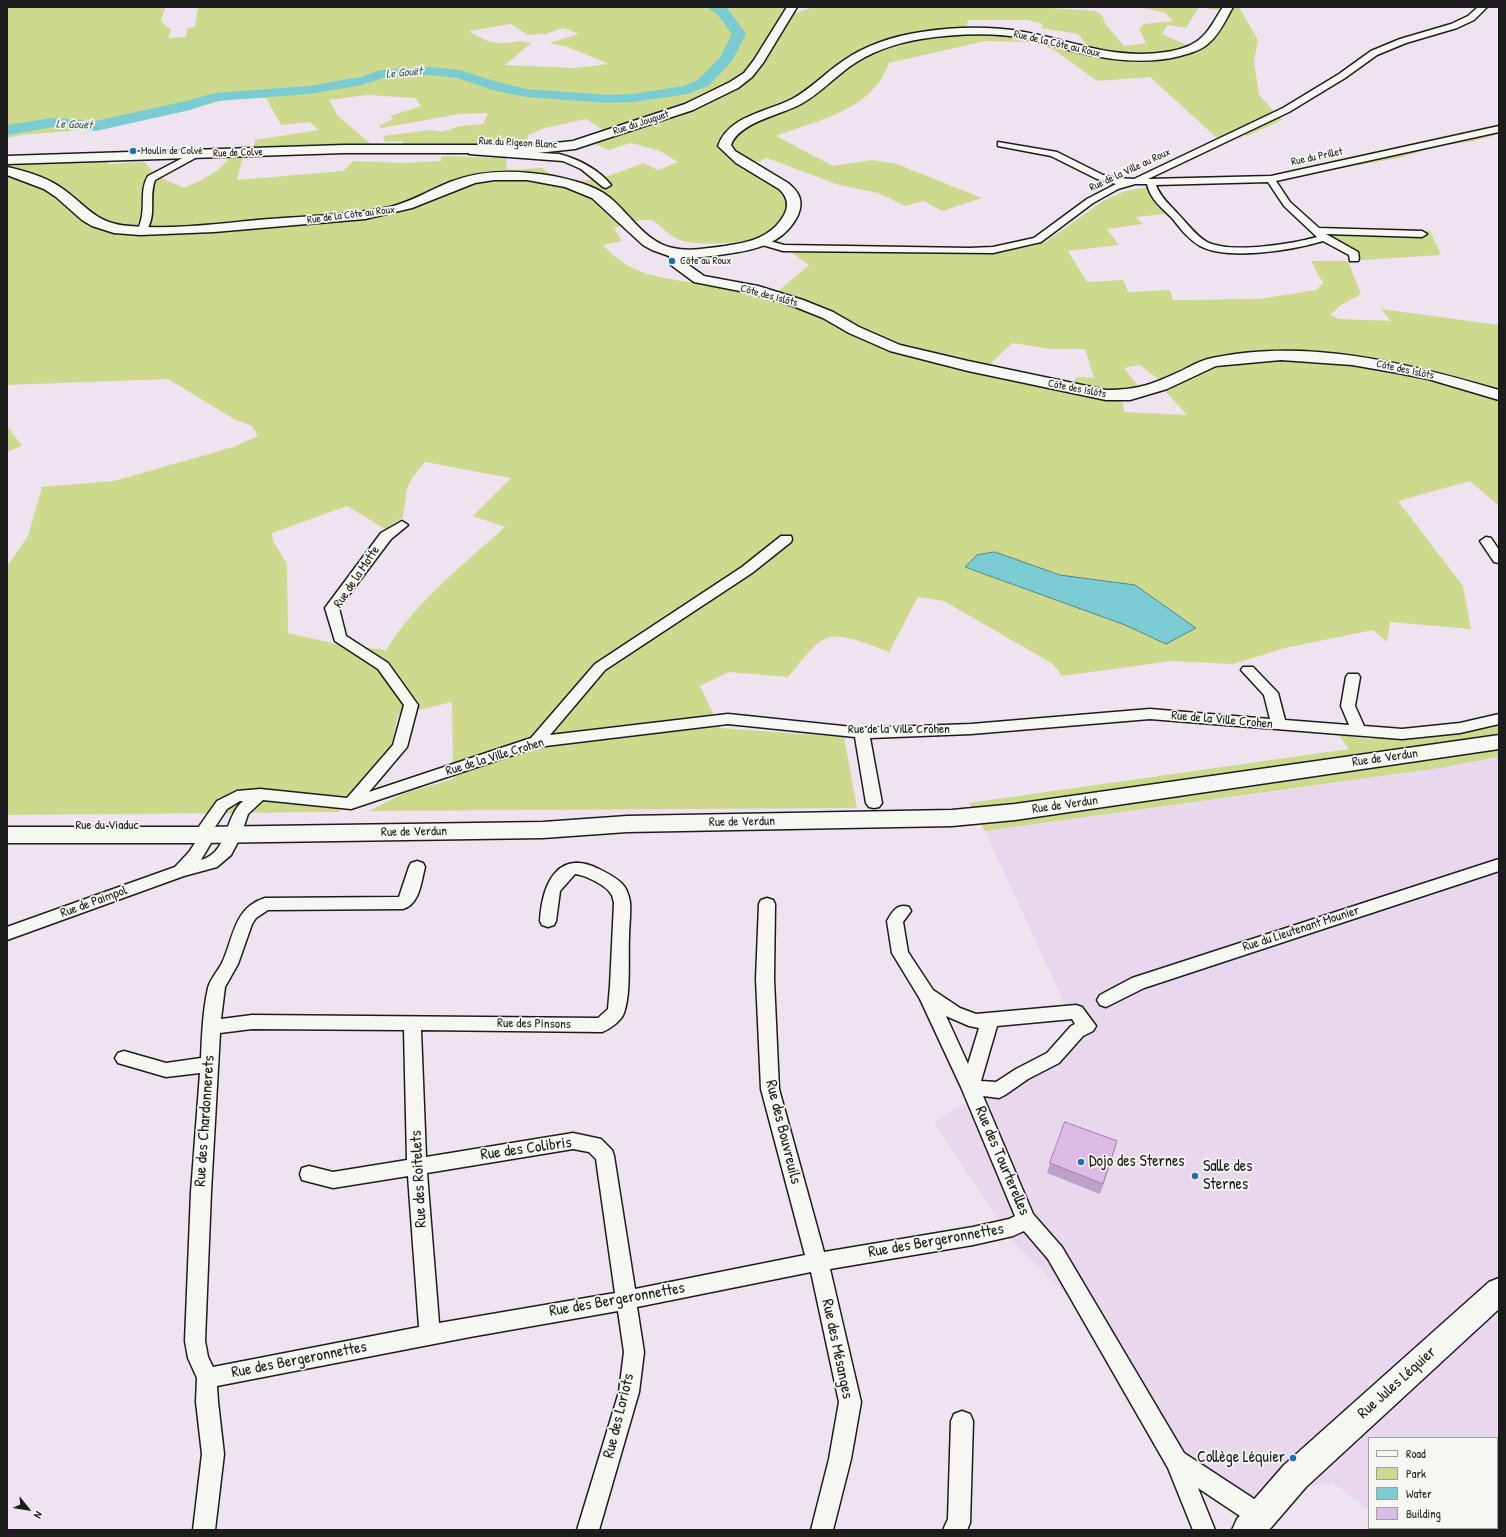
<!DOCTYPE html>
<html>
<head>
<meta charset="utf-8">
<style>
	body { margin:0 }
	#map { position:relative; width:1506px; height:1537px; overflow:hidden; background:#eee4ef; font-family:"Patrick Hand",sans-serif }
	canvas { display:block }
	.frame { position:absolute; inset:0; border:8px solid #1c1c1c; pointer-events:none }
	.legend { position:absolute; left:1368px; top:1437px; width:130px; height:92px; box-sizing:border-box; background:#f6f6f2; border:1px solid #9f9f9c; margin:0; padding:5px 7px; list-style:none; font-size:12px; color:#1c1c1c }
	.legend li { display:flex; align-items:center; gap:8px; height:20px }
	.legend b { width:20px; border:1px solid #9f9f9c }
	.north { position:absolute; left:8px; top:1489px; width:40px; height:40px; -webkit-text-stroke:3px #f6f6f2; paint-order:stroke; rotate:120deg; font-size:11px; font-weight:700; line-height:16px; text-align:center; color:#1c1c1c }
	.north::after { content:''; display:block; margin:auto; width:14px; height:18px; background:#1c1c1c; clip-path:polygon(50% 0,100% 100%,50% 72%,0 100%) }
</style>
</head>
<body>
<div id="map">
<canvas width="1506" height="1537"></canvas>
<div class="frame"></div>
<ul class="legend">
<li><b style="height:5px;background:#f6f6f2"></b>Road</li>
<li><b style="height:11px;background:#cdda8d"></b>Park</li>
<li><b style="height:11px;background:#7acbd2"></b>Water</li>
<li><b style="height:11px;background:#dcbbe7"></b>Building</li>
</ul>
<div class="north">N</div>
</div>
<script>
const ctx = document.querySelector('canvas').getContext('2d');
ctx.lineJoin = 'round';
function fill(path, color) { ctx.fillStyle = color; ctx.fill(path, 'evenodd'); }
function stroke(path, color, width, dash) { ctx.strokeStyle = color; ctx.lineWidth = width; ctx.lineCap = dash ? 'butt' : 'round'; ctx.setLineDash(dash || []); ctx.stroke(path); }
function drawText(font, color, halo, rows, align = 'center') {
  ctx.font = font + ' "Patrick Hand",sans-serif'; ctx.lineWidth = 3.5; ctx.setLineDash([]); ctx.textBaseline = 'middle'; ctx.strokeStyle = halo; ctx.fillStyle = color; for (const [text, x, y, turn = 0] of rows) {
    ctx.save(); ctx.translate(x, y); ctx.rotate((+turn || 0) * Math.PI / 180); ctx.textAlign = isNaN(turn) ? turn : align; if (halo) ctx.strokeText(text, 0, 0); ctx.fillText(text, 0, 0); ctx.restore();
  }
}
const built = new Path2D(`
	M 1499,758 L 1499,1530 L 1394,1530 L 1391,1528 L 1497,1528 L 1497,1438 L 1369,1438 L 1369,1511 L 1332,1482 L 1217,1503 L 1116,1343 L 1012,1241 L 934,1123 L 1077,1031 L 985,831 L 1273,792 L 1440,768 Z`);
const green = new Path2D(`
	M 7,7 L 193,7 L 165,8 L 161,21 L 171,30 L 168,38 L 186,37 L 187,28 L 195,27 L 198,7 L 795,7 L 796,13 L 813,7 L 1036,7 L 1096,11 L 1101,14 L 1107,26 L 1124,46 L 1146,43 L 1139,29 L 1144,24 L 1173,21 L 1165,13 L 1140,7 L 1239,7 L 1258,40 L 1254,61 L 1259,95 L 1282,120 L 1247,136 L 1240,131 L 1218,139 L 1150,77 L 1097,81 L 1053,49 L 1031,42 L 985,41 L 889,63 C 871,112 819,119 776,136 L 833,166 L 872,160 L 897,164 L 982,198 L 942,211 L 924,201 L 905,206 L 878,193 L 839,185 L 767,158 L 756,163 C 763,171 783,188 786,198 C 790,213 777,228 765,235 C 750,244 692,247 677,239 C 669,235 660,226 653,220 L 642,220 L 614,228 L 622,241 L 603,245 C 632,276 655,276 694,283 C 719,287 745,293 770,298 L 809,265 L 788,250 L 978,253 L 1018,249 L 1044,243 L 1103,201 L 1125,191 L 1154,186 L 1178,213 L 1136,217 L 1143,224 L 1107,229 L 1119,245 L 1068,251 L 1087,282 L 1123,280 L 1128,292 L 1170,290 L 1173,300 L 1259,299 L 1316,290 L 1323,283 L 1311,261 L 1348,261 L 1361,294 L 1341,305 L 1330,315 L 1339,319 L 1391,321 L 1381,309 L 1499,325 L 1499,506 L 1470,481 L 1398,501 L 1463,586 L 1471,629 L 1390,622 L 1387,642 L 1373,630 L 1285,648 L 1233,664 L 1172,661 L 1062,676 L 1053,664 L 944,601 L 918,597 L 889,652 C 875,647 841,632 827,638 C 813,643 798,666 788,677 L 729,672 L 700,686 L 720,728 L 844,737 L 857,808 L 369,811 L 402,794 L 453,779 L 452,702 L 398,715 L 390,751 L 338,812 L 7,815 L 7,566 L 28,536 L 42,487 L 114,481 L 233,447 L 258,436 L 252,426 L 234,419 L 168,379 L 7,385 L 7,156 L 47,157 L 100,155 L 109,164 L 144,162 L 159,177 L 184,188 C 202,180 218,173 230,157 L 243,156 L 237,180 L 343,171 L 353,161 L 403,163 L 441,161 L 441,156 L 506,158 L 507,170 L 542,168 C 574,194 610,175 643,163 L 658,170 L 678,162 L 660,151 L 631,143 L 608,150 L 595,144 L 613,136 L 586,119 L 545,128 L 528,135 L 527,146 L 404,146 L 402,141 L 385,142 L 383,136 L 431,130 L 442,132 L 460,126 L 483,124 L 488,113 L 459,114 L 381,128 L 379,126 L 393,119 L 390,116 L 421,106 L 415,98 L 367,95 L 329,100 L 338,116 L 373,146 L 254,148 L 255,140 L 318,130 L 310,122 L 281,125 L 266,98 L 229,99 L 168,114 L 97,129 L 20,135 L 7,138 ZM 1199,7 L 1230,12 L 1216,37 L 1198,50 L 1162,34 L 1167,25 L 1186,28 ZM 968,20 L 1027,20 L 1043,24 L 1041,28 L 1078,34 L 1086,44 L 995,33 L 966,32 ZM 511,24 L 528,35 L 546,34 L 563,28 L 579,34 L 549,43 L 568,47 L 609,64 L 575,68 L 505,65 L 531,43 C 515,39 516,43 502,43 C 490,44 479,37 469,31 ZM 1012,343 L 1052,349 L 1085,349 L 1094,378 L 1078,377 L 1070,384 L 1121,390 L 1139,387 L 1124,368 L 1140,365 L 1171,389 L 1165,391 L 1187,415 L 1124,412 L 1123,402 L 1077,394 L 982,372 ZM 425,462 L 511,478 L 473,516 L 505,527 C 461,567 418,599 386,650 L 336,644 L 288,633 L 287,564 L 273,541 L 272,533 L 347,506 L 385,529 L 403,517 L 407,489 L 412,478 ZM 995,552 L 1060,575 L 1135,585 L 1166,644 L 1125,625 L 965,567 L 977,555 Z
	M 1499,124 L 1499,134 L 1474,141 L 1439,146 L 1399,158 L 1291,177 L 1286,171 Z
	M 1310,229 L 1430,231 L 1441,255 L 1363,260 C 1349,246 1338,234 1317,238 Z
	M 7,426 L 22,446 L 7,452 Z
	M 1499,724 L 1499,757 L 1440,768 L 985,831 L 969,803 L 1349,749 L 1339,735 L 1368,739 L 1468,730 Z
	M 1499,1445 L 1499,1530 L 1444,1530 L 1446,1528 L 1497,1528 L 1497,1448 Z`);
const water = new Path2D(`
	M 995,552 L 1060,575 L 1135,585 L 1196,628 L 1166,644 L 1125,625 L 965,567 L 977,555 Z`);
const river = new Path2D(`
	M 707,7 L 724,7 L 728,9 L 746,34 L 732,61 L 708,86 L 688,94 L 633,102 L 609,103 L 526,97 L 492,90 L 457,78 L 431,75 L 408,76 L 383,78 L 362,85 L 309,94 L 217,101 L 190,110 L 96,131 L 53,127 L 7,135 L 7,125 L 53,118 L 96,121 L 186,101 L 215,93 L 309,86 L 360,77 L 381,70 L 408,68 L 431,67 L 459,70 L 501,83 L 526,89 L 609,95 L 633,94 L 684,86 L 698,80 L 721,56 L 732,34 L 718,15 Z`);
const street = new Path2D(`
	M 1478,7 L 1487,7 L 1474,20 L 1457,28 L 1406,43 L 1377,55 L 1345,78 L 1289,112 L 1148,179 L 1271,176 L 1499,126 L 1499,132 L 1276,181 L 1290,202 L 1319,228 L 1422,231 L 1427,234 L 1422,237 L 1326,234 L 1358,252 L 1359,259 L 1358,261 L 1350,261 L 1349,255 L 1323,241 C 1293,250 1228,261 1200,246 C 1188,239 1180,228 1172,218 C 1162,208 1150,199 1147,184 L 1135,184 L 1118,189 L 1093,203 L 1041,242 L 993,253 L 783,251 L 759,244 L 758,242 L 763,239 L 784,245 L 969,248 L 993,247 L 1034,238 L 1087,199 L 1116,184 L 1097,179 L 1051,156 L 998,146 L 998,142 L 1057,152 L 1103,175 L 1116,178 L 1134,179 L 1283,108 L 1339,74 L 1371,51 L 1400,39 L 1451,24 L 1468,16 ZM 1268,182 L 1284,206 L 1317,237 C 1292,244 1231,254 1207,242 C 1195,235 1187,223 1178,214 C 1170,205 1160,197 1156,185 Z
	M 472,149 L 559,154 C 578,159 598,169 611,185 L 606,188 L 603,187 L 581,169 L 563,161 L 469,154 L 469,150 Z
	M 196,151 L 201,154 L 199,156 L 155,180 C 148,199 158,214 145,233 L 139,233 L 137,231 C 148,211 138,192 148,176 Z
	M 402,521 L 408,525 L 391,539 L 339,608 L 346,636 L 388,663 L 418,705 L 407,747 L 369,792 L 531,738 L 595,664 L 742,567 L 781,536 L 791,536 L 792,539 L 791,542 L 752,573 L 605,670 L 550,735 L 728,714 L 862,728 L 971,724 L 1150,709 L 1270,719 L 1264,695 L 1241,670 L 1243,667 L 1253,667 L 1278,693 L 1285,720 L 1349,725 L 1341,706 L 1346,677 L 1348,674 L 1358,674 L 1360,677 L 1355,706 L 1364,726 L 1402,729 L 1460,723 L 1499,714 L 1499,724 L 1460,733 L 1402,739 L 1150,719 L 971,734 L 870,738 L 882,803 L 879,807 L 874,808 L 869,807 L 866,803 L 855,737 L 728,724 L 537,747 L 351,809 L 263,800 L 248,814 L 240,838 L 231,855 L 217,867 L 184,876 L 7,940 L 7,927 L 175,867 L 189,852 L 195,843 L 193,835 L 217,801 L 237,791 L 260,789 L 347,798 L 393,745 L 404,705 L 378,669 L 335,641 L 325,608 L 381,533 ZM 240,801 L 243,801 C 224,817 229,852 201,860 L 211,843 L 209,836 L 227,809 Z
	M 1486,537 L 1491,538 L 1499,550 L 1499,563 L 1494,562 L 1480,541 Z
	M 1499,859 L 1499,871 L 1144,988 L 1106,1007 L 1100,1005 L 1097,1000 L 1100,995 L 1132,978 Z
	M 417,861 L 423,863 L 425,867 C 421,882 420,904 403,909 L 268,910 L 256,918 L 252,924 L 238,964 L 225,987 L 221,1019 L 252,1015 L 598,1018 L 608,1009 L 610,986 L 614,903 C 613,900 613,896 611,894 C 606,885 585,875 575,874 L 560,891 L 556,921 L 554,925 L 548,927 L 542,925 L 540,921 C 542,885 557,848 599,869 C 607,873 619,879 624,886 C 627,890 630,899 630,903 C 631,914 629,926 629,937 C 628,957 631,994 624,1013 C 621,1021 610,1029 602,1032 L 421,1030 L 426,1157 L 573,1133 L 601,1139 L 612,1150 L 614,1156 L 635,1289 L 805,1255 L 761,1089 L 756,979 L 759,904 L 761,900 L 767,898 L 773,900 L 775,904 L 774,979 L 779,1089 L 824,1252 L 973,1227 L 1009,1219 L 1015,1216 L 961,1087 L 920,999 L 892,953 L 887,921 C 892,912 897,903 909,907 L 911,911 L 903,922 L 908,952 L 933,990 L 960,1008 L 976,1014 L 1076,1005 L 1082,1007 L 1096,1026 L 1093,1031 L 1083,1036 L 1059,1063 L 1028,1079 L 1005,1095 L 999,1098 L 983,1096 L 1033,1214 L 1062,1247 L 1184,1453 L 1268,1508 L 1271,1516 L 1268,1524 L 1260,1527 L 1252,1524 L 1198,1488 L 1215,1530 L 1193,1530 L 1168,1468 L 1048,1259 L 1024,1231 L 1013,1236 L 973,1245 L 830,1269 L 861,1402 L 851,1459 L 833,1530 L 811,1530 L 829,1459 L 839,1402 L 811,1272 L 637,1307 L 644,1352 L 639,1392 L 599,1530 L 577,1530 L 619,1392 L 624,1352 L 618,1311 L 470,1337 L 217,1386 L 218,1402 L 224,1454 L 215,1530 L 193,1530 L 202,1454 L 196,1402 L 197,1378 L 188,1358 L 185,1341 L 191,1192 L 200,1073 L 166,1077 L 118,1063 L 115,1058 L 118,1053 L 124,1051 L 166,1063 L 201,1058 C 202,1034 203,1010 208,988 C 210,979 218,971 222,963 C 234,938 233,908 265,898 L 399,897 L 409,867 L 411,863 ZM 946,1016 L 969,1026 L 979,1028 L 968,1064 ZM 1072,1019 L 1075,1024 L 1071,1026 L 1047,1053 L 1016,1069 L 996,1082 L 981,1081 L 997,1026 ZM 252,1029 L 404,1030 L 407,1160 L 333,1172 L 309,1166 L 302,1168 L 300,1174 L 302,1180 L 333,1188 L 408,1176 L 419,1327 L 213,1367 L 208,1357 L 205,1341 L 211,1192 L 220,1033 ZM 573,1149 L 589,1152 L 596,1159 L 615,1293 L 439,1323 L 427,1173 Z
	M 962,1411 L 970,1414 L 973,1421 L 970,1523 L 967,1530 L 943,1530 L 948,1519 L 951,1421 L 954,1414 Z`);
const secondary = new Path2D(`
	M 787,7 L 797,7 L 763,63 L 752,77 L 738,88 L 693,110 L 575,149 L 537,153 L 344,153 L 7,164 L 7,156 L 344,145 L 537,145 L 573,141 L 685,104 L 730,82 L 744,73 L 754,60 Z
	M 1223,7 L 1233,7 C 1226,19 1220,33 1210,42 C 1202,50 1191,53 1180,56 C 1145,65 1108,60 1073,51 C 1056,47 1040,41 1023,38 C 990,32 955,34 921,39 C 896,43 870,52 849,67 C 833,79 819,94 801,104 C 781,115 739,122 731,145 L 735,151 L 788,183 C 799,192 804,201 798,215 C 784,244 755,250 726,254 C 712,256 698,258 683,258 L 683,261 L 704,276 L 758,286 L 803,300 L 833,312 L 859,327 L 900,345 L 968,361 L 1106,390 C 1138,390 1153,384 1181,371 C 1191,366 1201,360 1212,358 C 1308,338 1407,363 1499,390 L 1499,400 L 1428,379 L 1398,373 L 1352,365 L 1281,360 L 1216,366 L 1167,389 L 1130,400 L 1106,400 L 968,371 L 890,351 L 849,333 L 823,318 L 793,306 L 755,294 L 694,282 L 671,265 L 669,256 L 652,250 L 643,245 L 592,198 L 565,187 L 527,180 L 494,180 L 475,183 L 412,208 L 365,219 L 214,232 L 140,235 L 114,233 L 92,226 L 82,220 L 56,197 L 44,189 L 7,175 L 7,167 C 25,171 44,176 60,187 C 86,204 94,224 130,226 C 175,230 223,223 269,219 C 309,216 350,215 390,207 C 411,202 430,190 450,182 C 483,169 518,170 553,176 C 572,180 594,185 609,197 C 630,214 646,243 673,248 C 690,252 708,248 725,246 C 744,243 762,240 776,226 C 788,213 792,201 779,189 L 736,163 L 718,146 C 728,116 767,112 792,99 C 811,89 825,73 843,61 C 866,45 894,36 921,32 C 955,27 990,26 1024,32 C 1075,41 1111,60 1166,52 C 1179,50 1193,46 1202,37 C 1211,29 1216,17 1223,7 Z
	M 1499,735 L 1499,749 L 1015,820 L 952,826 L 627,832 L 543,838 L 201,843 L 7,843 L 7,827 L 201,827 L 543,822 L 627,816 L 952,810 L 1015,804 Z
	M 1499,1278 L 1499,1309 L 1306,1487 L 1269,1530 L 1232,1530 L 1237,1519 L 1284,1465 L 1489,1282 Z`);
const wall = new Path2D(`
	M 1117,1141 L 1100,1194 L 1047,1173 L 1050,1163 Z`);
const shadedWall = new Path2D(`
	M 1117,1141 L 1114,1152 L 1100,1194 L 1103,1184 Z`);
const building = new Path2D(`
	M 1065,1122 L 1117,1141 L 1103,1184 L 1050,1163 Z`);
const markers = [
	[133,151,4,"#1f6fb2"],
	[672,261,4,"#1f6fb2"],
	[1081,1162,4,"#1f6fb2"],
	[1195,1176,4,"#1f6fb2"],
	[1293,1458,4,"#1f6fb2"]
];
const farStreetnames = [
	["Rue de la Côte au Roux",1057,44,13],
	["Rue du Jouguet",641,123,-18],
	["Rue du Pigeon Blanc",518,143,3],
	["Rue de Colve",238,153,-2],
	["Rue du Prillet",1317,157,-12],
	["Rue de la Ville au Roux",1130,170,-25],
	["Rue de la Côte au Roux",351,215,-7],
	["Côte des Islôts",769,296,15],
	["Côte des Islôts",1405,370,12],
	["Côte des Islôts",1077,389,11]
];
const farPoinames = [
	["Moulin de Colvé",141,151],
	["Côte au Roux",680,261]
];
const farWaternames = [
	["Le Gouët",404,73,-5],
	["Le Gouët",74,125,2]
];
const streetNames = [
	["Rue de la Motte",357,577,-56],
	["Rue de la Ville Crohen",1222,720,5],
	["Rue de la Ville Crohen",899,730],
	["Rue de la Ville Crohen",495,757,-17],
	["Rue de Verdun",1385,758,-8],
	["Rue de Verdun",1065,805,-8],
	["Rue de Verdun",742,822,-1],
	["Rue du Viaduc",107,826],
	["Rue de Verdun",414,832,-1],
	["Rue de Paimpol",94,902,-20],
	["Rue du Lieutenant Mounier",1301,929,-18],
	["Rue des Pinsons",534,1024,1]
];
const nearStreetnames = [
	["Rue des Chardonnerets",205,1121,-86],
	["Rue des Bouvreuils",783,1132,76],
	["Rue des Colibris",526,1149,-8],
	["Rue des Tourterelles",1002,1161,67],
	["Rue des Roitelets",419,1179,-93],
	["Rue des Bergeronnettes",936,1241,-10],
	["Rue des Bergeronnettes",617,1300,-10],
	["Rue des Mésanges",837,1349,78],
	["Rue des Bergeronnettes",299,1360,-11],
	["Rue Jules Léquier",1397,1383,-42],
	["Rue des Loriots",619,1416,-76]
];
const nearPoinames = [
	["Dojo des Sternes",1089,1162],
	["Salle des",1203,1167],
	["Sternes",1203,1185],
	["Collège Léquier",1285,1458,"right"]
];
fill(built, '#e9d8ed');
fill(green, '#cdda8d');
fill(water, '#7acbd2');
stroke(water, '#548589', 1);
fill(river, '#7acbd2');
stroke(street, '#1c1c1c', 3);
stroke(secondary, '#1c1c1c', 3);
fill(street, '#f6f6f2');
fill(secondary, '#f6f6f2');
fill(wall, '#bda1c7');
fill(shadedWall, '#9a83a2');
fill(building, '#dcbbe7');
stroke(building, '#9a83a2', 1);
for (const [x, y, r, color] of markers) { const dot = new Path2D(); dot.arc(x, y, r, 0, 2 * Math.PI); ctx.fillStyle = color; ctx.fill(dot); stroke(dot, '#f6f6f2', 1.5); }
drawText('11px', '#1c1c1c', '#f6f6f2', farStreetnames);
drawText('11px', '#1c1c1c', '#f6f6f2', farPoinames, 'left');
drawText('italic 12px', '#3d595c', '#f6f6f2', farWaternames);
drawText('13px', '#1c1c1c', '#f6f6f2', streetNames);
drawText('16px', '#1c1c1c', '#f6f6f2', nearStreetnames);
drawText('16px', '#1c1c1c', '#f6f6f2', nearPoinames, 'left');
</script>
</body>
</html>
